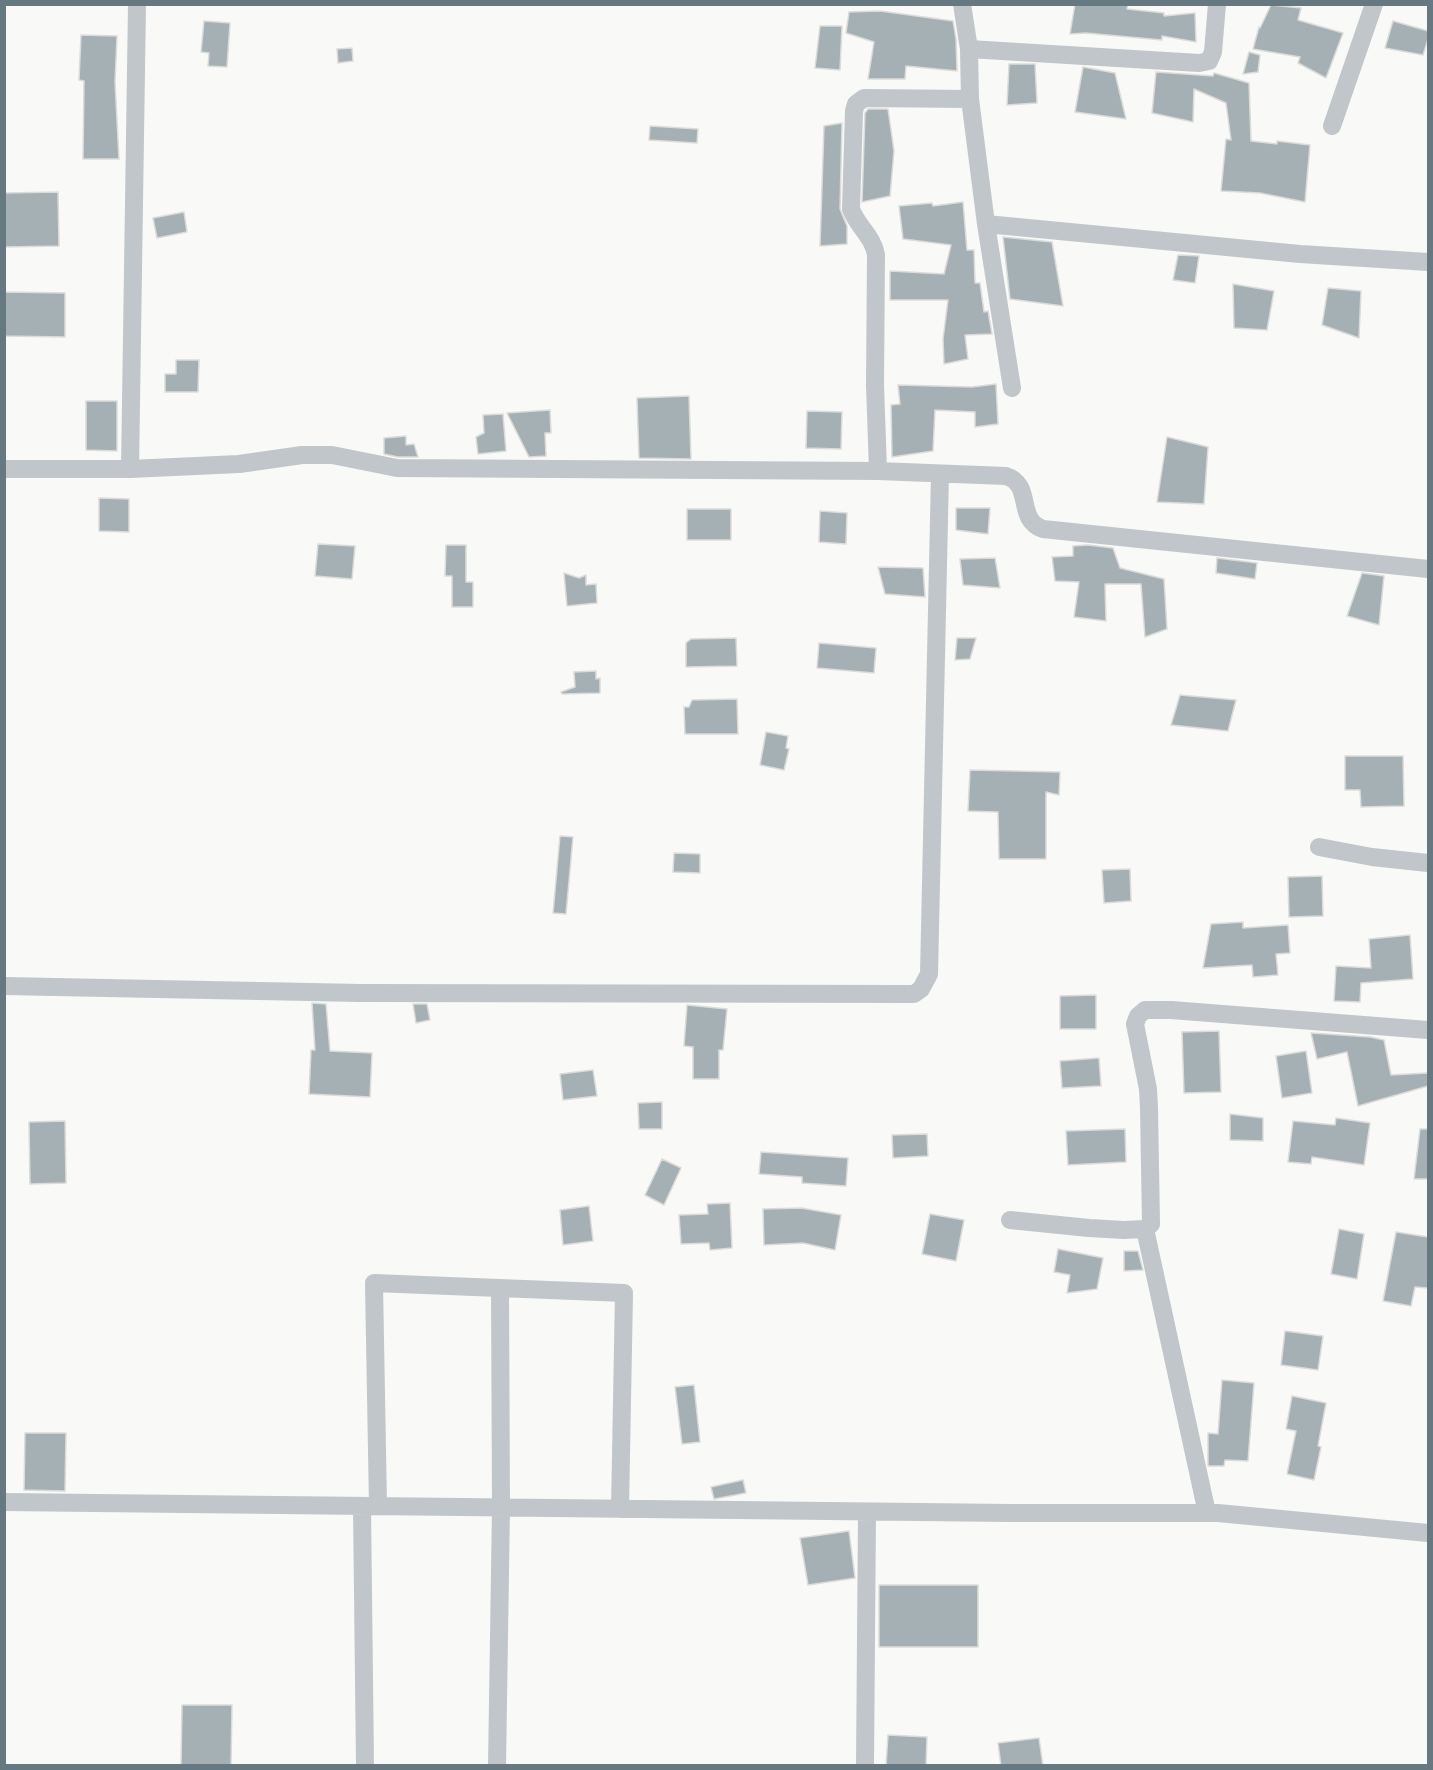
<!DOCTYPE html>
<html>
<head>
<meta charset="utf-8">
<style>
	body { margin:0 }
	#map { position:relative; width:1433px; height:1770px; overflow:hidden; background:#f9f9f7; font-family:"Work Sans",sans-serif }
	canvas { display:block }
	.frame { position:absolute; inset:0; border:6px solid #667981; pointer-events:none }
</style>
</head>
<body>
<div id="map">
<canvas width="1433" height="1770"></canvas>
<div class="frame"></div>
</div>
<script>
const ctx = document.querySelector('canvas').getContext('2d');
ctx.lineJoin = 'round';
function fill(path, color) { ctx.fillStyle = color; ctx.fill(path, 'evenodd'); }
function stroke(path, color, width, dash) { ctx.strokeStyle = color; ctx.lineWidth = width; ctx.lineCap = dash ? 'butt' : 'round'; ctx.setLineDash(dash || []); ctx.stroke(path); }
const building = new Path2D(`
	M 1075,4 L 1128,4 L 1127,9 L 1164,13 L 1164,16 L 1195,13 L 1196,42 L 1162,36 L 1162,40 L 1086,33 L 1070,34 Z
	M 1271,5 L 1301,8 L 1298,20 L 1343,33 L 1326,78 L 1298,63 L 1300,57 L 1253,49 L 1259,27 L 1260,28 Z
	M 880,11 L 953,21 L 956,39 L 957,71 L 906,66 L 905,79 L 868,79 L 874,42 L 846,33 L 849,12 Z
	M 204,21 L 230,23 L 227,67 L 208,66 L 209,53 L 201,52 Z
	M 1393,21 L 1428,31 L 1428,39 L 1423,55 L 1385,48 Z
	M 820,26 L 842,26 L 840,70 L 815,68 Z
	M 81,35 L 117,36 L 115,82 L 119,159 L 83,159 L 84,81 L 79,80 Z
	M 352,48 L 353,61 L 338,63 L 337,49 Z
	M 1249,52 L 1260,55 L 1258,72 L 1243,74 Z
	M 1009,64 L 1035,64 L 1037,103 L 1007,105 Z
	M 1083,67 L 1115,73 L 1126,119 L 1075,112 Z
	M 1156,72 L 1213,76 L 1214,73 L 1249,83 L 1251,141 L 1277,144 L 1277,141 L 1310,145 L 1305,202 L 1260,193 L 1221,191 L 1226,139 L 1231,140 L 1226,103 L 1194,89 L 1193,122 L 1152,113 Z
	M 868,109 L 888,109 L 894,151 L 890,196 L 862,202 L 865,113 Z
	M 842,123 L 840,209 L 847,226 L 847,244 L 820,246 L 824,126 Z
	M 650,126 L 698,129 L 697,143 L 649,140 Z
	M 58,192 L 59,246 L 4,247 L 4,193 Z
	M 963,202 L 967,250 L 974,250 L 975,283 L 980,283 L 984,312 L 988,311 L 992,334 L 965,335 L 968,359 L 944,364 L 943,339 L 948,300 L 890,300 L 890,271 L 944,274 L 951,245 L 903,239 L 899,206 L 932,203 L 933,206 Z
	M 184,212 L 187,232 L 157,238 L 153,218 Z
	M 1003,237 L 1052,242 L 1063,306 L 1010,299 Z
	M 1178,255 L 1199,256 L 1195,283 L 1173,280 Z
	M 1233,284 L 1274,291 L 1267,330 L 1234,328 Z
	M 1328,288 L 1361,291 L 1359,338 L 1322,325 Z
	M 4,292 L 65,293 L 65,337 L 4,336 Z
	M 176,360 L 199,360 L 198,392 L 165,392 L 165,374 L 176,374 Z
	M 996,384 L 998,424 L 975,427 L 975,412 L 935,410 L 933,451 L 892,457 L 891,405 L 900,404 L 898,385 L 972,387 Z
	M 689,396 L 691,459 L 639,458 L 637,398 Z
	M 86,401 L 117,401 L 117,451 L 86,450 Z
	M 550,410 L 551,433 L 545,433 L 546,456 L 529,457 L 507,413 Z
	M 807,411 L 842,412 L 841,449 L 806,448 Z
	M 503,414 L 506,451 L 478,454 L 476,437 L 484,433 L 483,415 Z
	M 406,436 L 406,445 L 414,444 L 418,457 L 398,457 L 384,454 L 384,438 Z
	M 1167,437 L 1208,447 L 1204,504 L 1157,502 Z
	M 99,498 L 129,499 L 129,532 L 99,531 Z
	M 956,508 L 990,508 L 988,534 L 956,530 Z
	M 687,509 L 731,509 L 731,540 L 687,540 Z
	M 820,511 L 847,513 L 846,544 L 819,542 Z
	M 318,544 L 355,546 L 352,579 L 315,576 Z
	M 446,545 L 466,545 L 466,582 L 473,582 L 473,607 L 452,607 L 452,576 L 445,576 Z
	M 1088,545 L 1113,548 L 1120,568 L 1164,579 L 1167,629 L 1145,637 L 1141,584 L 1105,584 L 1106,621 L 1074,617 L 1079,582 L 1055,581 L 1052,557 L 1073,556 L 1073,546 Z
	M 995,558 L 1000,588 L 963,585 L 960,559 Z
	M 1217,558 L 1257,563 L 1255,579 L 1216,573 Z
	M 878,567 L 923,568 L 925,597 L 885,594 Z
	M 564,573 L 579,578 L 586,575 L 586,585 L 596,584 L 597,603 L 567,606 Z
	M 1362,573 L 1384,576 L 1379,625 L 1347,616 Z
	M 736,638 L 737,666 L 686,667 L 686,643 L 691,639 Z
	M 957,638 L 976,638 L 970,659 L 955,660 Z
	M 819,643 L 876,648 L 874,673 L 817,668 Z
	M 596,671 L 596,679 L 600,678 L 600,693 L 562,694 L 561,692 L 575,687 L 574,672 Z
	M 1180,695 L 1236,700 L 1228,731 L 1171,725 Z
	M 737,699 L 738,734 L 685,734 L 684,707 L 689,707 L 692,700 Z
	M 766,732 L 788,736 L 786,748 L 789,749 L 784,770 L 760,765 Z
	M 1345,756 L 1403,756 L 1404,806 L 1361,807 L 1360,790 L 1345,790 Z
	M 970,770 L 1060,772 L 1059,795 L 1046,792 L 1046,859 L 999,859 L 998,812 L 968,811 Z
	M 560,836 L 573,837 L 566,914 L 553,913 Z
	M 674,853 L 700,854 L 700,873 L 673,872 Z
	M 1130,869 L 1131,901 L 1104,903 L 1102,870 Z
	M 1322,876 L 1323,916 L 1289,917 L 1288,877 Z
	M 1243,922 L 1243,928 L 1288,925 L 1290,953 L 1276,954 L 1278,975 L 1253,977 L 1252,965 L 1203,968 L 1211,924 Z
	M 1410,935 L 1413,979 L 1361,983 L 1360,1002 L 1334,1001 L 1336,966 L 1371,968 L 1369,939 Z
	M 1096,995 L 1096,1029 L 1060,1029 L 1060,996 Z
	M 312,1003 L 326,1004 L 330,1051 L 372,1053 L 370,1097 L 309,1094 L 311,1050 L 315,1050 Z
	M 413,1004 L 427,1004 L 430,1020 L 416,1023 Z
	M 687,1005 L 727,1009 L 723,1050 L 719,1050 L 719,1079 L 693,1079 L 693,1047 L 684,1046 Z
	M 1219,1031 L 1221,1092 L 1184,1093 L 1182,1032 Z
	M 1311,1033 L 1370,1037 L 1384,1040 L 1391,1075 L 1428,1073 L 1428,1086 L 1358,1106 L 1347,1052 L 1317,1059 Z
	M 1306,1051 L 1312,1093 L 1282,1098 L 1276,1056 Z
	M 1099,1058 L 1101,1086 L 1062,1088 L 1060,1061 Z
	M 593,1070 L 597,1096 L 563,1100 L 560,1074 Z
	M 662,1102 L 662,1129 L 639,1129 L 638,1103 Z
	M 1230,1114 L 1263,1118 L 1263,1141 L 1230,1140 Z
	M 1336,1118 L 1370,1123 L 1364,1165 L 1312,1157 L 1311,1164 L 1288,1162 L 1293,1121 L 1335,1125 Z
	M 65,1121 L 66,1183 L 30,1184 L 29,1122 Z
	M 1125,1129 L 1126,1162 L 1068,1165 L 1066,1131 Z
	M 1420,1129 L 1428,1129 L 1428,1179 L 1414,1179 Z
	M 927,1134 L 928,1156 L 893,1158 L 892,1135 Z
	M 761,1152 L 848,1158 L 846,1186 L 802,1183 L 802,1177 L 759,1174 Z
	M 662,1159 L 681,1168 L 664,1205 L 645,1195 Z
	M 730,1203 L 732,1248 L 710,1250 L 709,1243 L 681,1244 L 679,1215 L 708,1214 L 707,1204 Z
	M 589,1206 L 593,1241 L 563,1245 L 560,1210 Z
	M 801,1208 L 841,1215 L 835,1250 L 803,1243 L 764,1245 L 763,1209 Z
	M 930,1214 L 964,1220 L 956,1261 L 922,1254 Z
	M 1339,1229 L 1364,1234 L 1357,1279 L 1331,1274 Z
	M 1396,1232 L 1428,1237 L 1428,1288 L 1415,1287 L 1411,1306 L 1383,1301 Z
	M 1058,1249 L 1103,1258 L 1097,1289 L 1067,1293 L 1070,1275 L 1054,1272 Z
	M 1124,1251 L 1138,1251 L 1143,1270 L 1124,1271 Z
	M 1285,1331 L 1323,1336 L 1318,1370 L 1281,1365 Z
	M 1222,1380 L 1254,1383 L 1248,1461 L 1225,1460 L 1224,1466 L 1208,1466 L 1208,1433 L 1218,1434 Z
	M 694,1385 L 700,1442 L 682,1444 L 675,1387 Z
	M 1292,1396 L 1326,1403 L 1318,1446 L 1321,1447 L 1314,1480 L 1287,1474 L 1296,1431 L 1286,1429 Z
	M 25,1433 L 66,1433 L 65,1491 L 24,1490 Z
	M 743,1480 L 746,1493 L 714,1499 L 711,1487 Z
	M 849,1531 L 855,1578 L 808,1585 L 800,1538 Z
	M 879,1585 L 978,1585 L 978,1647 L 879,1647 Z
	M 182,1705 L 232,1705 L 231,1766 L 181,1765 Z
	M 888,1735 L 927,1737 L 926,1766 L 886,1766 Z
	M 1039,1738 L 1043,1766 L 1001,1766 L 998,1743 Z`);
const street = new Path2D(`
	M 962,4 L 969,49 L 970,99 L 986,224 L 1012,388
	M 969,49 L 1199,63 L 1209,61 L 1213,52 L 1217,4
	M 1332,126 L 1374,4
	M 986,224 L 1300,254 L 1428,262
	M 4,469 L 130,469 L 239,464 L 302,455 L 332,455 L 397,468 L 878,471 L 1006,476 C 1034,485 1015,519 1043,529 L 1428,569
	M 130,469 L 137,4
	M 878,471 L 875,385 L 876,255 C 873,236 857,226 851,209 L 854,111 L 856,104 L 864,98 L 970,99
	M 1319,847 L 1372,857 L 1428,863
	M 4,986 L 360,993 L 914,994 L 921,989 L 929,974 L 940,474
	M 1010,1220 L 1089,1228 L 1124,1230 L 1145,1229 L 1151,1224 L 1149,1108 L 1148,1089 L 1135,1024 L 1138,1016 L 1145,1010 L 1171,1010 L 1428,1030
	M 1145,1229 L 1207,1513
	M 4,1502 L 1010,1513 L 1218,1513 L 1428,1533
	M 362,1506 L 365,1766
	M 378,1506 L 374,1283 L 624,1293 L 620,1509
	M 497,1766 L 501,1507 L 500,1288
	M 865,1766 L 867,1512`);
fill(building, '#a5b0b4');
stroke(building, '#dbdbd9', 1.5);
stroke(street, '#c0c6c9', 18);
</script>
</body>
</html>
